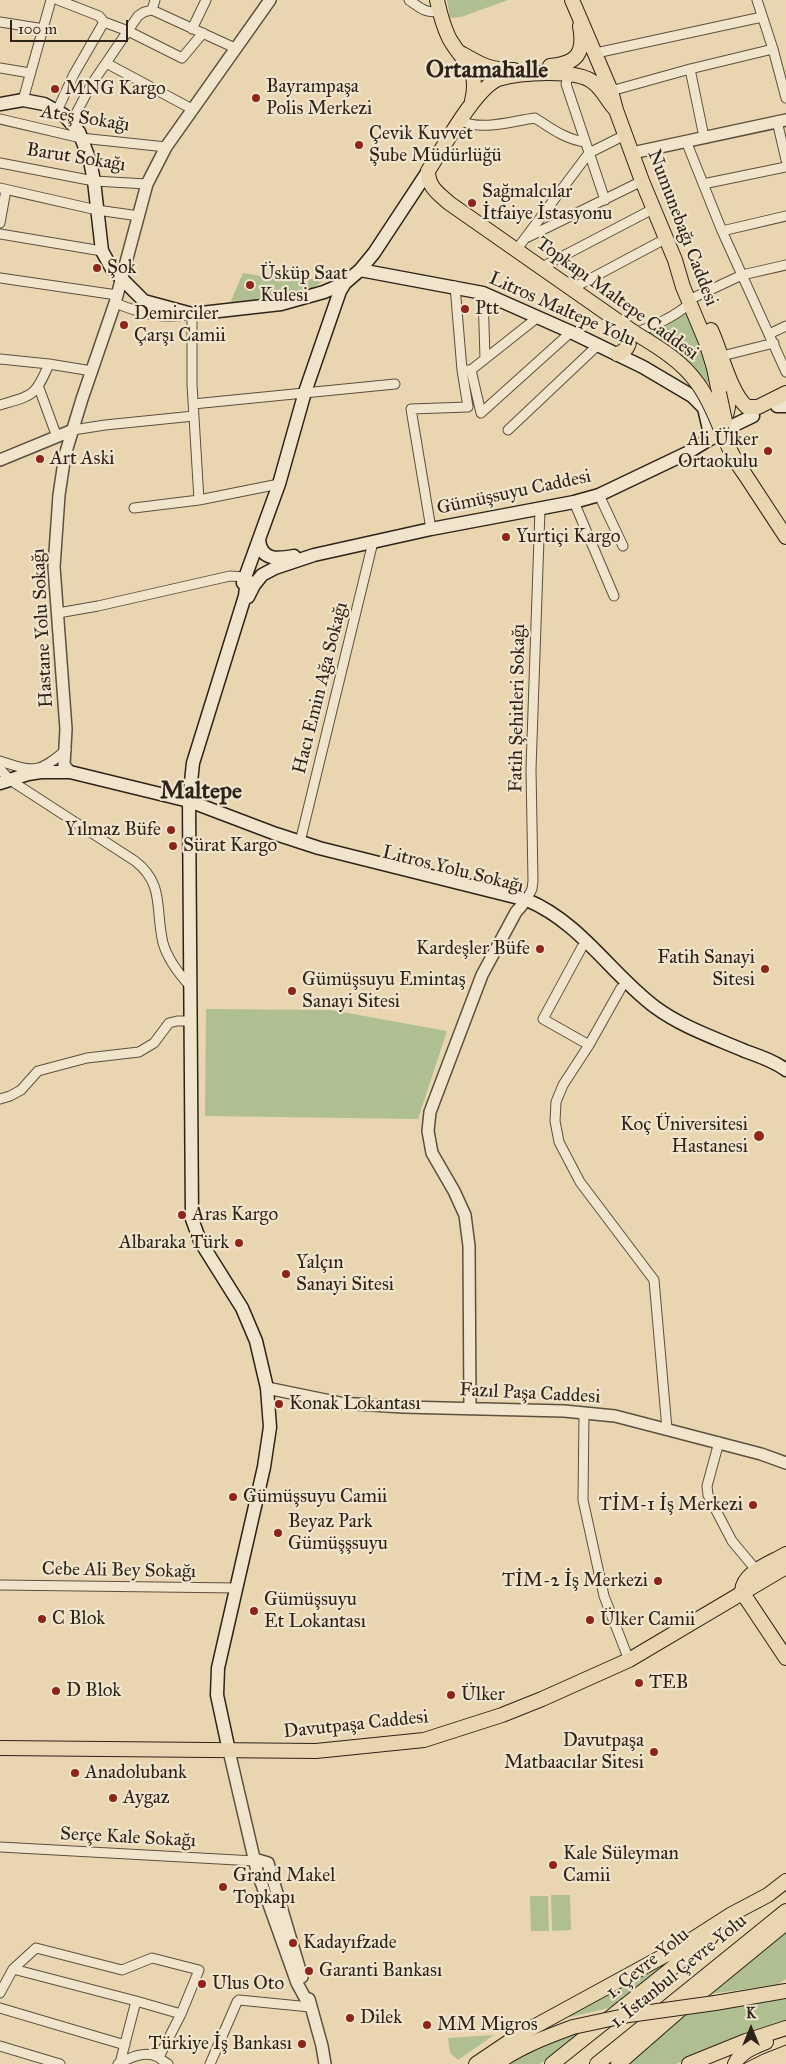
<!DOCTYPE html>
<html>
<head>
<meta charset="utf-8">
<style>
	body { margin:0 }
	#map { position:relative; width:786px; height:2064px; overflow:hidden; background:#e9d6b1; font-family:"IM FELL Great Primer",serif }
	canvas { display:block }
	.north { position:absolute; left:726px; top:2004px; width:50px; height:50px; -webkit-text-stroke:4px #f1e4cc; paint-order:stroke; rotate:0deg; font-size:14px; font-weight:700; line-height:20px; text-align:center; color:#2d2318 }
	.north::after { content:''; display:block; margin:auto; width:18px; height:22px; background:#2d2318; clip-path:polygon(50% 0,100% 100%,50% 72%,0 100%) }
	.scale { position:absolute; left:10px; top:20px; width:118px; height:22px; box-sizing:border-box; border:2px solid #2d2318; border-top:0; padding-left:6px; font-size:15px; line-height:18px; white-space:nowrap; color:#2d2318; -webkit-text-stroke:4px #f1e4cc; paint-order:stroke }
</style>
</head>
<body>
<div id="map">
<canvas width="786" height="2064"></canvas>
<div class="north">K</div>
<div class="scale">100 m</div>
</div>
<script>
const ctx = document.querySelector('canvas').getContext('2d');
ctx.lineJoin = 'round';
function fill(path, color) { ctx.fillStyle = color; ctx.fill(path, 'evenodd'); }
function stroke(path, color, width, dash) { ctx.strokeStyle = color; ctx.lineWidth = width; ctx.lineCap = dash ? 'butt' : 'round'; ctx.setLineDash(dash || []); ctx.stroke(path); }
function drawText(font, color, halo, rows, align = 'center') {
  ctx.font = font + ' "IM FELL Great Primer",serif'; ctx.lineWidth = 4.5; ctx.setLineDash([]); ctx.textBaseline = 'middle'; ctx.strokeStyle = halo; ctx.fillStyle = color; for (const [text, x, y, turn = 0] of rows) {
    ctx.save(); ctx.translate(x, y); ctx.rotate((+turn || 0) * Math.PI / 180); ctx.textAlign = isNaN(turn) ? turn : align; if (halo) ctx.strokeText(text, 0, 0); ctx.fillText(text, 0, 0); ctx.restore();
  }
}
const green = new Path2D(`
	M 447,0 L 508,0 L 461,17 L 450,18 Z
	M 243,273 L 278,279 L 324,279 C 313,297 251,301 230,303 Z
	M 690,312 L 704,353 L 710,381 L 705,383 L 665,343 L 648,333 Z
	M 206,1009 L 331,1010 L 447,1031 L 418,1119 L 205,1116 Z
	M 551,1895 L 570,1895 L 571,1930 L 552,1931 Z
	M 530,1896 L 548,1896 L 549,1931 L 531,1931 Z
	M 786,1928 L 786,1979 L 777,1985 L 709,1994 Z
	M 692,1945 L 613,2007 L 562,2019 Z
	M 786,1997 L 786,2024 L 703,2052 L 676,2064 L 626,2064 L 680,2015 Z
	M 586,2031 L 540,2064 L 507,2064 L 533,2048 Z
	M 494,2035 L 458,2060 L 450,2053 L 448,2038 Z`);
const minor = new Path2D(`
	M 58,0 L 99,16 L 104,22 L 128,31 L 182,58 L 203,33
	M 409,0 C 419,7 426,14 439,11
	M 757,0 L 773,49 L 786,98
	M 152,10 L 235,48
	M 152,10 L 155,0
	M 0,22 L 44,29
	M 192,29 L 206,0
	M 596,53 L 762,17
	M 106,63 L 192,109
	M 0,68 L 30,73
	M 690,69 L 704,137
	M 569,73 L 566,84 L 605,200
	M 611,91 L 690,69 L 773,49
	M 23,100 L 51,0
	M 57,111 L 74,74 L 104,22
	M 0,119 L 81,138 L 166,147
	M 461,121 C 483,131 512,121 535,118 C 552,129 565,139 585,142
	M 777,121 L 786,160
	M 71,123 L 91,85 L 138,16 L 144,12 L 152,10
	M 686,141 L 722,231 L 786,372
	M 0,163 L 94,181 L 147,184
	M 703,184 L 786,167
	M 0,188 L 97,210 L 139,216
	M 0,223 L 6,190
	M 722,231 L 786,216
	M 0,234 L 102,251
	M 528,237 L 642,181
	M 517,249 L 589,153 L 625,135
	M 542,267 L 653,209
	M 0,278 L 117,295
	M 573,288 L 665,239
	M 483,293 L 485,359
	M 695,297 L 742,275 L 786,265
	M 115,303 C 143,314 162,320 192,314 L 192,384 L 199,500
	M 635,333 C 653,326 675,317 690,303
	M 769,334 L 786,326
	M 722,356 L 774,343
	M 0,359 L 49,364 L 92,371
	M 465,370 L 471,370 L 538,317
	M 471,370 L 481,413 L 571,332
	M 39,388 L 57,437
	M 193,404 L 395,384
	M 0,405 C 33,395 35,397 49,364
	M 73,430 L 105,425 L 194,416
	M 508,430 L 598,345
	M 599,495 L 623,546
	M 574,502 L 614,596
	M 134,508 L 199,500 L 279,484
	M 431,529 L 411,409 L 468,407 L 462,370 L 455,286
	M 58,613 L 98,606 L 230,576 L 245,577
	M 0,761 C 34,772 38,774 66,750
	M 0,769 L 10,780 L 135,861 C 165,884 155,910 163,943 C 168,960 179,974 190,986
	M 300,842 L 373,542
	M 524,904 L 532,889 L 533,881 L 531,769 L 540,509
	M 582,947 L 543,1019 L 589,1045
	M 621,988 L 589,1045 L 563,1085 L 556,1102 L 555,1121 L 559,1142 L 580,1182 L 654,1280 L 667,1429
	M 0,1099 L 10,1096 L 21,1090 L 38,1071 L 87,1058 L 139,1052 L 154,1043 L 169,1023 L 177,1021 L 191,1021
	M 584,1413 L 583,1500 L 604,1596 L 629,1660
	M 719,1442 L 707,1486 L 708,1495 L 732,1541 L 757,1571
	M 0,1585 L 237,1588
	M 0,1847 L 255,1861
	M 13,1969 L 136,2001
	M 0,1993 L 13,1969 L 36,1948 L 122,1970 L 152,1958 L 199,1970 L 181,2014 L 159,2057
	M 0,2008 L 125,2045
	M 0,2046 L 60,2064
	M 120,2063 L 136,2001 L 181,2014
	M 118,2064 C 129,2058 145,2050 158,2057 C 161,2059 164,2062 168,2064
	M 210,2064 L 237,2002 L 239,2000 L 310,2007`);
const tertiary = new Path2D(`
	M 632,153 L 786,120
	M 0,460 L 73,430
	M 70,772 L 64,765 L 66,729 L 54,567 L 59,495 L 65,455 L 82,399 L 115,303 L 147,184 L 166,147 L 270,0
	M 267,1388 L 340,1403 L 403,1407 L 564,1411 L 615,1416 L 761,1454 L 786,1463
	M 470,1409 L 469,1246 L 465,1215 L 454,1191 L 432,1153 L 428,1131 L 430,1112 L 482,975 L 516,912 L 522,905
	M 229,1751 L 257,1871 L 297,1983 L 310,2007
	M 255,1861 L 258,1860 L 268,1863 L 302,1977
	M 309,1999 L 322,2046 L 325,2064`);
const secondary = new Path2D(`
	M 0,104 L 23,100 L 44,104 L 64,115 L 79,132 L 90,161 L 94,181 L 102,251 L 112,269 L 144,301 L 192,314 L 281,304 L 324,292 L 345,283 L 360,270 L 374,253 L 428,171
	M 360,270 L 483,293 L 571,332 L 643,367 L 692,396 L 704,408 L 711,438
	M 777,406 L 786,406
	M 259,540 C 261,561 278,559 294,556
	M 243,583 L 279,484 L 305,392 L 340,291 L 345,283
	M 248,597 L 254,585 L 262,575 L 275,568 L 314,555 L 431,529 L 574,502 L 599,495 L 687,453 L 726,429 L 753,416
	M 0,783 L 28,774 L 41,772 L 70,772 L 189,801 L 276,834 L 319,848 L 527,900 C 580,922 611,974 655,1007 C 682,1027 715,1038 745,1051 C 759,1056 774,1061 786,1070
	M 229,1751 L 217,1695 L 218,1668 L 264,1467 L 270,1427 L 267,1388 L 256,1341 L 242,1308 L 200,1241 L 192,1219 L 189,801 L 193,763 L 245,596 L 247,579 L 245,577`);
const primary = new Path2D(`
	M 437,0 C 440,14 443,25 449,38 C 463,63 480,68 472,101
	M 572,0 L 611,91 L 616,110 L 642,181 L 675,260 L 683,287 L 706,342 L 714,368 L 719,393
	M 459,52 C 480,64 488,70 514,70
	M 550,66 C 577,64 585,53 580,26
	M 616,110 C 608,102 603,90 594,83 C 577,68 519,73 498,79 C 474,90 444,147 428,171 C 428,187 438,193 449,203 L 635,333
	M 711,330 C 721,351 730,393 747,407 L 758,407 L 786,393
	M 617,354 C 630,350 631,340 628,328
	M 711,438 C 729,419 729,407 730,382
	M 744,473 L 786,537
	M 742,1591 C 743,1572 771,1563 786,1554
	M 742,1592 L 786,1658
	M 0,1748 L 316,1751 L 424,1740 L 502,1715 L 542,1699 L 629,1660 L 786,1567
	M 715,2003 L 786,1991
	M 496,2064 C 519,2047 546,2037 573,2027
	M 689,2064 L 746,2041 L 786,2028
	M 735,2064 C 740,2052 754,2047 766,2042`);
const trunk = new Path2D(`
	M 476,2064 L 519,2035 L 682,1946 L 732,1914 L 768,1895 L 786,1881
	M 552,2064 L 711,1937
	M 597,2064 L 786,1911
	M 618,2064 L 681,2009 L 786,1923`);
const tram = new Path2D(`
	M 743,2064 L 763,2054 L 786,2045`);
const primaryBridge = new Path2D(`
	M 635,333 C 658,347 682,361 698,384 C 718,411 723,446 744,473
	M 719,393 L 725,421
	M 573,2027 L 629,2015 L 715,2003`);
const markers = [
	[55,89,5,"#8f2418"],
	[256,98,5,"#8f2418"],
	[359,145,5,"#8f2418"],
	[472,203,5,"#8f2418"],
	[97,268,5,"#8f2418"],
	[250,285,5,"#8f2418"],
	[465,309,5,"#8f2418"],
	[124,325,5,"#8f2418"],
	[768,451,5,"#8f2418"],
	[40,459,5,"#8f2418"],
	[506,537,5,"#8f2418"],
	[171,830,5,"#8f2418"],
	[173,846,5,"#8f2418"],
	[540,949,5,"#8f2418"],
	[765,969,5,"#8f2418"],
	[292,991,5,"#8f2418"],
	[759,1136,6,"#8f2418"],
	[182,1215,5,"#8f2418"],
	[239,1243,5,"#8f2418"],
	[286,1274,5,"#8f2418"],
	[279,1404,5,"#8f2418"],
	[233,1497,5,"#8f2418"],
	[753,1505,5,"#8f2418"],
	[278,1533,5,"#8f2418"],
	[658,1581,5,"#8f2418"],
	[254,1611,5,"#8f2418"],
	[42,1619,5,"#8f2418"],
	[590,1620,5,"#8f2418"],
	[639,1683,5,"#8f2418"],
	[56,1691,5,"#8f2418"],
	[451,1695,5,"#8f2418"],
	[654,1752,5,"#8f2418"],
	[75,1773,5,"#8f2418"],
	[113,1798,5,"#8f2418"],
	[553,1865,5,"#8f2418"],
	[223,1887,5,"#8f2418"],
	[293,1943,5,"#8f2418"],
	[309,1971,5,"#8f2418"],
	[202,1984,5,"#8f2418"],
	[350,2018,5,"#8f2418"],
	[427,2025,5,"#8f2418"],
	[302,2044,5,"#8f2418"]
];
const poiNames = [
	["Bayrampaşa",266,87],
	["Polis Merkezi",266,109],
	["MNG Kargo",65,89],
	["Çevik Kuvvet",369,134],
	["Şube Müdürlüğü",369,156],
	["Sağmalcılar",482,192],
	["İtfaiye İstasyonu",482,214],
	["Şok",107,268],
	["Üsküp Saat",260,274],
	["Kulesi",260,296],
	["Ptt",475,309],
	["Demirciler",134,314],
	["Çarşı Camii",134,336],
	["Ali Ülker",758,440,"right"],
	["Ortaokulu",758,462,"right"],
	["Art Aski",50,459],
	["Yurtiçi Kargo",516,537],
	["Yılmaz Büfe",161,830,"right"],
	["Sürat Kargo",183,846],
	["Kardeşler Büfe",530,949,"right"],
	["Fatih Sanayi",755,958,"right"],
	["Sitesi",755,980,"right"],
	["Gümüşsuyu Emintaş",302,980],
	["Sanayi Sitesi",302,1002],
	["Koç Üniversitesi",748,1125,"right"],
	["Hastanesi",748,1147,"right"],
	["Aras Kargo",192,1215],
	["Albaraka Türk",229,1243,"right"],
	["Yalçın",296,1263],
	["Sanayi Sitesi",296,1285],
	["Konak Lokantası",289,1404],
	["Gümüşsuyu Camii",243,1497],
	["TİM-1 İş Merkezi",743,1505,"right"],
	["Beyaz Park",288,1522],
	["Gümüşşsuyu",288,1544],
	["TİM-2 İş Merkezi",648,1581,"right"],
	["Gümüşsuyu",264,1600],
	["Et Lokantası",264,1622],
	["C Blok",52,1619],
	["Ülker Camii",600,1620],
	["TEB",649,1683],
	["D Blok",66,1691],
	["Ülker",461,1695],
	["Davutpaşa",644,1741,"right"],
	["Matbaacılar Sitesi",644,1763,"right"],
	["Anadolubank",85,1773],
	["Aygaz",123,1798],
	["Kale Süleyman",563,1854],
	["Camii",563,1876],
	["Grand Makel",233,1876],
	["Topkapı",233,1898],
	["Kadayıfzade",303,1943],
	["Garanti Bankası",319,1971],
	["Ulus Oto",212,1984],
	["Dilek",360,2018],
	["MM Migros",437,2025],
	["Türkiye İş Bankası",292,2044,"right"]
];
const streetNames = [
	["Ateş Sokağı",85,119,9],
	["Barut Sokağı",76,158,9],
	["Numunebağı Caddesi",682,228,69],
	["Topkapı Maltepe Caddesi",617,299,36],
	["Litros Maltepe Yolu",562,310,24],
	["Gümüşsuyu Caddesi",514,493,-12],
	["Hastane Yolu Sokağı",43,628,-93],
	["Hacı Emin Ağa Sokağı",321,688,-76],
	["Fatih Şehitleri Sokağı",518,708,-89],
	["Litros Yolu Sokağı",453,870,14],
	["Fazıl Paşa Caddesi",530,1394,3],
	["Cebe Ali Bey Sokağı",119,1571,1],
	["Davutpaşa Caddesi",356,1725,-6],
	["Serçe Kale Sokağı",128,1838,3],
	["1. Çevre Yolu",648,1964,-39],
	["1. İstanbul Çevre Yolu",679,1972,-39]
];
const districtNames = [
	["Ortamahalle",487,71],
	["Maltepe",201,792]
];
fill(green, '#b0bf91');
stroke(minor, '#5c503e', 11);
stroke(tertiary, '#5c503e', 14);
stroke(secondary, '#2d2318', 15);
stroke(primary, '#2d2318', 16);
stroke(trunk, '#2d2318', 16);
stroke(minor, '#f1e4cc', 9);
stroke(tertiary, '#f1e4cc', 11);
stroke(secondary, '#f1e4cc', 12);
stroke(primary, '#e9d6b1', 14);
stroke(trunk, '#e9d6b1', 14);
stroke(tram, '#2d2318', 1);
stroke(primaryBridge, '#2d2318', 16, []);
stroke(primaryBridge, '#e9d6b1', 14);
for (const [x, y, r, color] of markers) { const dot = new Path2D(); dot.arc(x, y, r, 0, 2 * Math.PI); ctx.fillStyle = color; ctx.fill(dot); stroke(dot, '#f1e4cc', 2); }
drawText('19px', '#2d2318', '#f1e4cc', poiNames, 'left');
drawText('19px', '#2d2318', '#f1e4cc', streetNames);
drawText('bold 24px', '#2d2318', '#f1e4cc', districtNames);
</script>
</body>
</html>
